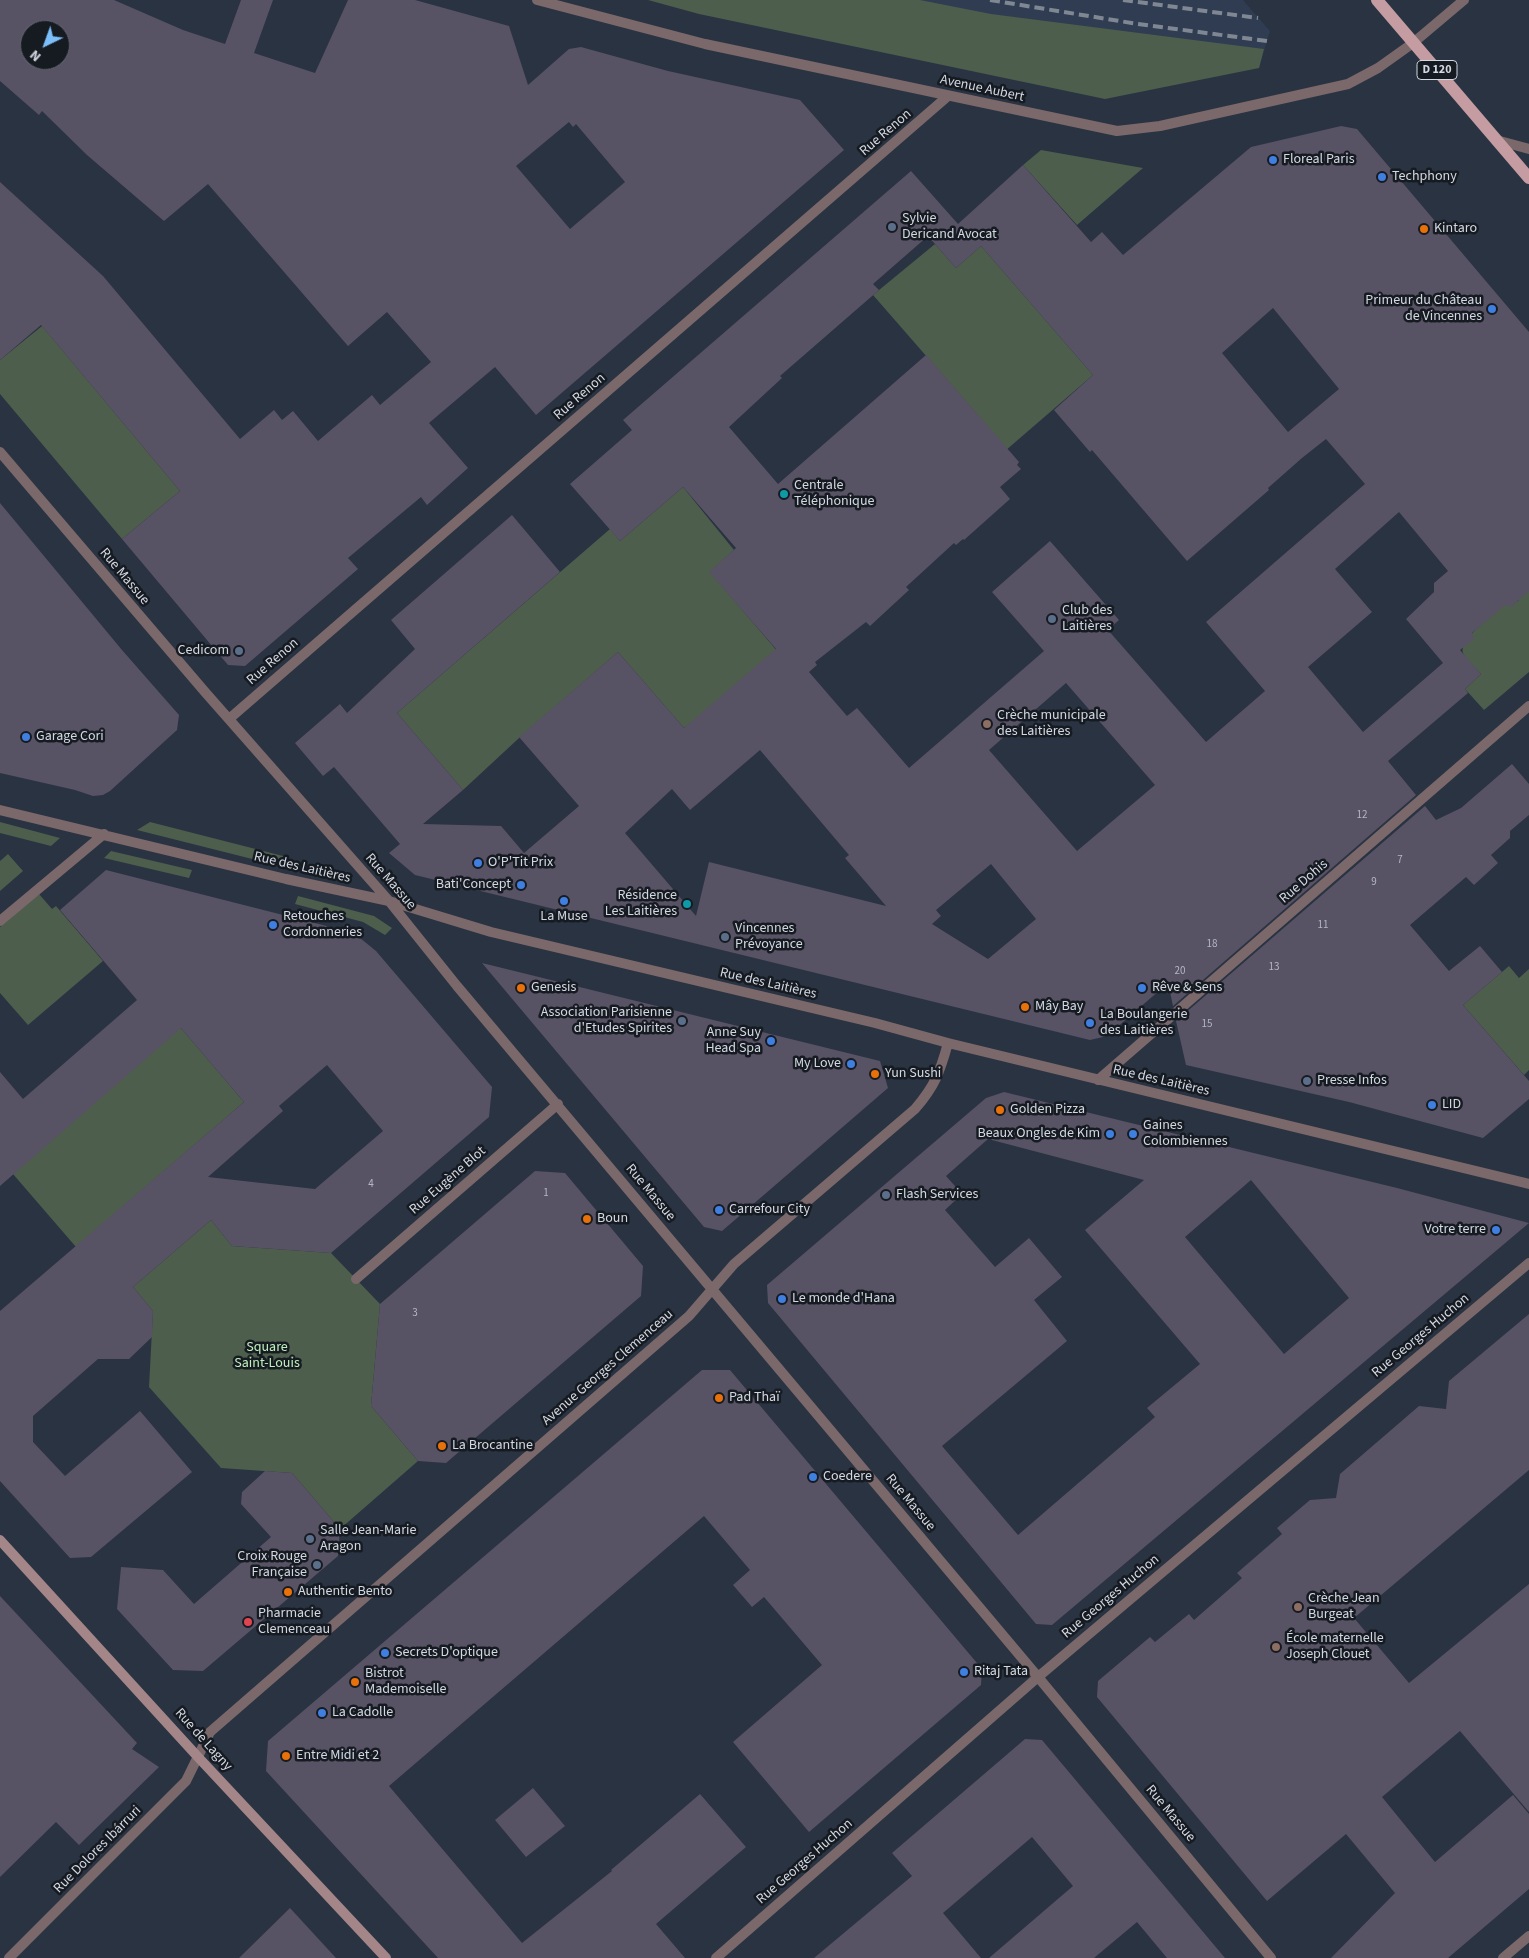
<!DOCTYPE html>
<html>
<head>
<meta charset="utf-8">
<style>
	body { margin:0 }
	#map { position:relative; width:1529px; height:1958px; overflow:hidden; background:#293342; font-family:"Source Sans 3",sans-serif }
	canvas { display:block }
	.north { position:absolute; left:20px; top:20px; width:50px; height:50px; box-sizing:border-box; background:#161a21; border:1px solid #62666f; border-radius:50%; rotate:222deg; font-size:14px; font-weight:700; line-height:20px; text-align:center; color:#d3d9e3 }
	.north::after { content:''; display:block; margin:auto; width:18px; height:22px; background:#7cbef9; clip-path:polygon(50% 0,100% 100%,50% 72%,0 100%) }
</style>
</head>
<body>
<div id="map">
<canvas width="1529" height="1958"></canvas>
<div class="north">N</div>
</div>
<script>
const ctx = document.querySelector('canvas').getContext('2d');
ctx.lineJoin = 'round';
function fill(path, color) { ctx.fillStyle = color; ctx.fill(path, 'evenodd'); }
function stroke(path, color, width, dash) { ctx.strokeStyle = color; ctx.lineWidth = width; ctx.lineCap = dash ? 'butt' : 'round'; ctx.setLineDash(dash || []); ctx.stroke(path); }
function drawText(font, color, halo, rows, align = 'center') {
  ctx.font = font + ' "Source Sans 3",sans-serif'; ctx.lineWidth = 5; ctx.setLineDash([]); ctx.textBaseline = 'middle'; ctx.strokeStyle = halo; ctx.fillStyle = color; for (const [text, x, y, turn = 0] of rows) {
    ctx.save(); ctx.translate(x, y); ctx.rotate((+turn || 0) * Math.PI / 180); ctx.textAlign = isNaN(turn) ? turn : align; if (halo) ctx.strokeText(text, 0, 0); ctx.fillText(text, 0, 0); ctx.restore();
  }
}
const built = new Path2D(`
	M 648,0 L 1243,0 L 1270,31 L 1259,68 Z`);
const green = new Path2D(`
	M 648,0 L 920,0 L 991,14 L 1264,49 L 1259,68 L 1105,99 L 699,14 Z
	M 1041,150 L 1143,168 L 1077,225 L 1023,165 Z
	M 935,244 L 956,268 L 981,246 L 1093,375 L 1005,451 L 975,412 L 873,295 Z
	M 42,326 L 180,491 L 122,539 L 0,394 L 0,360 Z
	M 683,487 L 734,550 L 710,572 L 784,659 L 684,728 L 618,652 L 518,739 L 463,790 L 397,713 L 610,529 L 620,541 Z
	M 1529,584 L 1529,672 L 1484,710 L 1465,689 L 1481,674 C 1476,668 1466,660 1463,653 C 1458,640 1497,611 1506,603 L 1511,606 L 1519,600 L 1519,592 Z
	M 0,822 L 60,838 L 51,846 L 0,833 Z
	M 150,822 L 283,856 L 280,866 L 137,830 Z
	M 111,851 L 192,870 L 189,878 L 104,858 Z
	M 8,854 L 23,871 L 0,891 L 0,861 Z
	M 39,894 L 52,909 L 56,906 L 103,961 L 28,1025 L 0,993 L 0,927 Z
	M 298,896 L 374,916 L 392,928 L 385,935 L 363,922 L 295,904 Z
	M 1509,966 L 1519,978 L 1529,969 L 1529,1070 L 1524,1075 L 1463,1005 Z
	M 181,1028 L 244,1102 L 76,1247 L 0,1159 L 0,1118 Z
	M 211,1220 L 232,1246 L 331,1253 L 380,1304 L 371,1406 L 418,1461 L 340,1529 L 292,1473 L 221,1468 L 149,1387 L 153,1311 L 133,1287 Z`);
const building = new Path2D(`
	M 0,0 L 114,0 L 183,30 L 225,44 L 241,0 L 273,0 L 254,53 L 315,73 L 348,0 L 415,0 L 509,26 L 528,85 L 569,49 L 581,47 L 668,71 L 800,100 L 844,150 L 536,415 L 495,367 L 429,423 L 468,468 L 427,505 L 421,497 L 348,558 L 358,569 L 245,666 L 228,665 L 122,539 L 180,491 L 41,325 L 0,360 L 0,182 L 103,276 L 240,439 L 274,410 L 282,420 L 293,411 L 318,441 L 372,395 L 380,405 L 431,362 L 387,312 L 348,346 L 208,184 L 164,221 L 87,155 L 42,111 L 39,115 L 0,81 ZM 30,30 L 60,30 L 60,60 L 30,60 ZM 569,122 L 573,127 L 576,124 L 625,182 L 570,229 L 516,166 Z
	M 1341,126 L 1357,129 L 1529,332 L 1529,591 L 1511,607 L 1505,605 L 1472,633 L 1474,639 L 1460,650 L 1481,674 L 1465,689 L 1468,693 L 1388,761 L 1416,795 L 1173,1006 L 1168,983 L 1107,1036 L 1090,1040 L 415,875 L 389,853 L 400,844 L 334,767 L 323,776 L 295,743 L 340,704 L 347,713 L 415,649 L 391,620 L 512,515 L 560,572 L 397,713 L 463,790 L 423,824 L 501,826 L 524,853 L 579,806 L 519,737 L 618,652 L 684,728 L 776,649 L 709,572 L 736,548 L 683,487 L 620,541 L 570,484 L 632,430 L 623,420 L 911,171 L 958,224 L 1023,165 L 1091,242 L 1102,232 L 1123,255 L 1251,147 ZM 928,236 L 956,268 L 981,246 L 1093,375 L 1054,410 L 1090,452 L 1092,450 L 1187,561 L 1269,490 L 1268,488 L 1302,458 L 1326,439 L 1365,484 L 1206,622 L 1265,691 L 1206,742 L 1108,630 L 1119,620 L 1050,541 L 992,592 L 1044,651 L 909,768 L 857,708 L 847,716 L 809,672 L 817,665 L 815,662 L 866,622 L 870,626 L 909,590 L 906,587 L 954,543 L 956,545 L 963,539 L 964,540 L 1010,499 L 1000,487 L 1021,469 L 1017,465 L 1019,462 L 926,355 L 778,484 L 729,427 L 782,378 L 780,376 L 879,290 L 873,284 ZM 1273,308 L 1339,389 L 1288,432 L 1222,353 ZM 1399,512 L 1448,571 L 1434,583 L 1434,592 L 1406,619 L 1443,663 L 1363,732 L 1308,667 L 1372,612 L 1335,569 ZM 1066,683 L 1155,785 L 1077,851 L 989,750 ZM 760,750 L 849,855 L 845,858 L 886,906 L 709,862 L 696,916 L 625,833 L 672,789 L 690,810 ZM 991,864 L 1036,919 L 988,959 L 932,924 L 941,916 L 936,910 Z
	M 0,503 L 122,650 L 179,715 L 177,730 L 110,791 L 103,795 L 93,796 L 75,790 L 0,773 Z
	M 1512,764 L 1529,784 L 1529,815 L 1510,831 L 1510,838 L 1491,855 L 1498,863 L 1474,885 L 1466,877 L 1410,925 L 1449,971 L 1480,946 L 1502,972 L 1463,1005 L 1529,1081 L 1529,1099 L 1483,1138 L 1349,1102 L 1186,1065 L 1176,1021 L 1425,806 L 1436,820 L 1461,808 Z
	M 106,870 L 354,933 L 376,951 L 492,1087 L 489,1117 L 331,1253 L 232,1246 L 211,1220 L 133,1287 L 153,1311 L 152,1337 L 129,1359 L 98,1359 L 33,1416 L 33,1442 L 65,1476 L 140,1411 L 192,1472 L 91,1557 L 70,1558 L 0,1481 L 0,1311 L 244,1102 L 181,1028 L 0,1186 L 0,1072 L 23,1099 L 137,1000 L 60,910 ZM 327,1065 L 383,1131 L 315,1189 L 208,1177 L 283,1111 L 279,1106 Z
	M 482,963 L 880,1061 L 888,1088 L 722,1231 L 704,1227 Z
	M 1004,1092 L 1397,1188 L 1529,1223 L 1052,1625 L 1036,1624 L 768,1303 L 767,1285 L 986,1098 ZM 988,1139 L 1144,1180 L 1085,1230 L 1200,1364 L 1147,1408 L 1155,1417 L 1018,1535 L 942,1446 L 1067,1341 L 1034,1300 L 1062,1277 L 1029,1238 L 995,1267 L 945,1210 L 962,1194 L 946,1176 ZM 1251,1180 L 1349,1298 L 1284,1354 L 1185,1237 Z
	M 535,1171 L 565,1173 L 643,1266 L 641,1296 L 446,1463 L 418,1461 L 371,1406 L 380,1304 Z
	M 1529,1314 L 1529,1470 L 1354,1618 L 1409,1683 L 1529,1584 L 1529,1812 L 1460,1731 L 1382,1797 L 1435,1862 L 1513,1795 L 1529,1814 L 1529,1889 L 1448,1958 L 1331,1958 L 1395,1893 L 1346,1834 L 1267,1901 L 1097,1697 L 1098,1681 L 1150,1637 L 1155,1642 L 1189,1614 L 1194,1620 L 1242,1578 L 1237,1573 L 1282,1534 L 1277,1528 L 1310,1500 L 1336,1498 L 1340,1474 L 1419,1406 L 1446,1409 L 1449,1381 Z
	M 702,1370 L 730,1370 L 982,1669 L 981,1685 L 809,1832 L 733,1742 L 822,1665 L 764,1597 L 752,1607 L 733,1585 L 750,1570 L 704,1516 L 389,1786 L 522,1943 L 612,1871 L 611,1870 L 700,1794 L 746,1847 L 656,1924 L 685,1958 L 438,1958 L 266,1771 L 268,1741 Z
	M 265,1471 L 292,1473 L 340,1529 L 338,1556 L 203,1671 L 173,1670 L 117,1609 L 121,1567 L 163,1570 L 194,1604 L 271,1537 L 241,1504 L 242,1492 Z
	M 0,1596 L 137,1743 L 132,1749 L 159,1767 L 79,1845 L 56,1822 L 0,1877 Z
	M 1025,1739 L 1042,1740 L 1225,1958 L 1167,1958 L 1137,1922 L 1094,1958 L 989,1958 L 1073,1886 L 1032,1837 L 943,1913 L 981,1958 L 814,1958 L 912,1876 L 892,1853 Z
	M 533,1788 L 565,1826 L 526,1857 L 495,1820 Z
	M 290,1908 L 336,1958 L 239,1958 Z`);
const minor = new Path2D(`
	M 537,0 L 705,44 L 1117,131 L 1160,126 L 1348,84 L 1378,68 L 1413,43 L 1464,0
	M 1496,140 L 1529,149
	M 0,452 L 205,692 L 389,901 L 457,986 L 1038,1677 L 1271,1958
	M 229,719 L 948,96
	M 0,810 L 286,879 L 389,901 L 491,932 L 875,1023 L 948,1043 L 1529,1184
	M 0,921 L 104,834
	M 1098,1080 L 1529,706
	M 356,1279 L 558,1104
	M 9,1958 L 186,1781 L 210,1732 L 689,1316 L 734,1264 L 915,1109 C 935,1086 940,1072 948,1043
	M 716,1958 L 1038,1677 L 1529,1263
	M 1503,1958 L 1529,1936`);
const secondary = new Path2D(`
	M 0,1540 L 198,1757 L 386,1958`);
const primary = new Path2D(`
	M 1377,0 L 1529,178`);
const rail = new Path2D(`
	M 990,0 L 1138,24 L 1267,41
	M 1123,0 L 1258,18`);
const markers = [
	[1273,160,5,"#3f7fe0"],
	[1382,177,5,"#3f7fe0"],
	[892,227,5,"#5c6f8a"],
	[1424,229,5,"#e8710a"],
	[1492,309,5,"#3f7fe0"],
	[784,494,5,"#0f9aa8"],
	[1052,619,5,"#5c6f8a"],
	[239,651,5,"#5c6f8a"],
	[987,724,5,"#8d6e63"],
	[26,737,5,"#3f7fe0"],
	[478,863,5,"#3f7fe0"],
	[521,885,5,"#3f7fe0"],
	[564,901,5,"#3f7fe0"],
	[687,904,5,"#0f9aa8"],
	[273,925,5,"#3f7fe0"],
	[725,937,5,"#5c6f8a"],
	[521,988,5,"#e8710a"],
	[1142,988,5,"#3f7fe0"],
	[1025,1007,5,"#e8710a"],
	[682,1021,5,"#5c6f8a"],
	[1090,1023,5,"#3f7fe0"],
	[771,1041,5,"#3f7fe0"],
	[851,1064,5,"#3f7fe0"],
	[875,1074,5,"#e8710a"],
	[1307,1081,5,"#5c6f8a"],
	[1432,1105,5,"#3f7fe0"],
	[1000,1110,5,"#e8710a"],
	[1110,1134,5,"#3f7fe0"],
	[1133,1134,5,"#3f7fe0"],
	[886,1195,5,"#5c6f8a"],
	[719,1210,5,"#3f7fe0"],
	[587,1219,5,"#e8710a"],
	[1496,1230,5,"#3f7fe0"],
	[782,1299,5,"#3f7fe0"],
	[719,1398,5,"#e8710a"],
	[442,1446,5,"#e8710a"],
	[813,1477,5,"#3f7fe0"],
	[310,1539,5,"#5c6f8a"],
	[317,1565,5,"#5c6f8a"],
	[288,1592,5,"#e8710a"],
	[1298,1607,5,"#8d6e63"],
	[248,1622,5,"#e0444e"],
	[1276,1647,5,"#8d6e63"],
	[385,1653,5,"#3f7fe0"],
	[964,1672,5,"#3f7fe0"],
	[355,1682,5,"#e8710a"],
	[322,1713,5,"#3f7fe0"],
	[286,1756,5,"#e8710a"]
];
const numberNames = [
	["12",1362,816],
	["7",1400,861],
	["9",1374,883],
	["11",1323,926],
	["18",1212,945],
	["13",1274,968],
	["20",1180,972],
	["15",1207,1025],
	["4",371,1185],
	["1",546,1194],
	["3",415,1314]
];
const shields = [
	[1437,70,40]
];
const shieldNames = [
	["D 120",1437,70]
];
const streetNames = [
	["Avenue Aubert",982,89,12],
	["Rue Renon",886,133,-41],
	["Rue Renon",580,397,-41],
	["Rue Massue",124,577,50],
	["Rue Renon",273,662,-41],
	["Rue des Laitières",302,868,13],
	["Rue Massue",390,882,49],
	["Rue Dohis",1304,882,-41],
	["Rue des Laitières",768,984,13],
	["Rue des Laitières",1161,1081,13],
	["Rue Eugène Blot",448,1181,-41],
	["Rue Massue",650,1193,50],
	["Rue Georges Huchon",1421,1336,-40],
	["Avenue Georges Clemenceau",608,1368,-41],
	["Rue Massue",910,1503,50],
	["Rue Georges Huchon",1111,1597,-40],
	["Rue de Lagny",203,1740,48],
	["Rue Massue",1170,1814,50],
	["Rue Dolores Ibárruri",98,1850,-45],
	["Rue Georges Huchon",805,1862,-41]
];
const poiNames = [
	["Floreal Paris",1283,160],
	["Techphony",1392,177],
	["Sylvie",902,219],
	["Dericand Avocat",902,235],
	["Kintaro",1434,229],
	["Primeur du Château",1482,301,"right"],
	["de Vincennes",1482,317,"right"],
	["Centrale",794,486],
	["Téléphonique",794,502],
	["Club des",1062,611],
	["Laitières",1062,627],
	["Cedicom",229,651,"right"],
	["Crèche municipale",997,716],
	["des Laitières",997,732],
	["Garage Cori",36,737],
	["O'P'Tit Prix",488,863],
	["Bati'Concept",511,885,"right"],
	["Résidence",677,896,"right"],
	["Les Laitières",677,912,"right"],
	["Retouches",283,917],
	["Cordonneries",283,933],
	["La Muse",564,917,"center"],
	["Vincennes",735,929],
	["Prévoyance",735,945],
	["Genesis",531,988],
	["Rêve & Sens",1152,988],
	["Mây Bay",1035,1007],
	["Association Parisienne",672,1013,"right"],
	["d'Etudes Spirites",672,1029,"right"],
	["La Boulangerie",1100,1015],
	["des Laitières",1100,1031],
	["Anne Suy",761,1033,"right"],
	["Head Spa",761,1049,"right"],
	["My Love",841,1064,"right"],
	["Yun Sushi",885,1074],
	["Presse Infos",1317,1081],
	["LID",1442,1105],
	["Golden Pizza",1010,1110],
	["Gaines",1143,1126],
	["Colombiennes",1143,1142],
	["Beaux Ongles de Kim",1100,1134,"right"],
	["Flash Services",896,1195],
	["Carrefour City",729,1210],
	["Boun",597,1219],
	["Votre terre",1486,1230,"right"],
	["Le monde d'Hana",792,1299],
	["Pad Thaï",729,1398],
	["La Brocantine",452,1446],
	["Coedere",823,1477],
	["Salle Jean-Marie",320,1531],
	["Aragon",320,1547],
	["Croix Rouge",307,1557,"right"],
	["Française",307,1573,"right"],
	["Authentic Bento",298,1592],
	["Crèche Jean",1308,1599],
	["Burgeat",1308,1615],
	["Pharmacie",258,1614],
	["Clemenceau",258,1630],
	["École maternelle",1286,1639],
	["Joseph Clouet",1286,1655],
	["Secrets D'optique",395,1653],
	["Ritaj Tata",974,1672],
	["Bistrot",365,1674],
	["Mademoiselle",365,1690],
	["La Cadolle",332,1713],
	["Entre Midi et 2",296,1756]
];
const parkNames = [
	["Square",267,1348],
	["Saint-Louis",267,1364]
];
fill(built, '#2f3c51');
fill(green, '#4d5e4c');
fill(building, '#585265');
stroke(minor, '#7b686a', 10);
stroke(secondary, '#a48689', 10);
stroke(primary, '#c49ca1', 12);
stroke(rail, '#7f8793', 4, [10, 5]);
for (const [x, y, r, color] of markers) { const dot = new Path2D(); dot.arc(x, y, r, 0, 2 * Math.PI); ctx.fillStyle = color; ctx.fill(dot); stroke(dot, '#161a21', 2); }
drawText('11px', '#b4b7c4', null, numberNames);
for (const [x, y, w] of shields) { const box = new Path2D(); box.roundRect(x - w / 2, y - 9.5, w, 19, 4); ctx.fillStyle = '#161a21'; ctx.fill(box); stroke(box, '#d3d9e3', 1); }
drawText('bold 12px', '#d3d9e3', null, shieldNames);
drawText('14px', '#d3d9e3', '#161a21', streetNames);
drawText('14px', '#d3d9e3', '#161a21', poiNames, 'left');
drawText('14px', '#bff0bd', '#161a21', parkNames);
</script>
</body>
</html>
